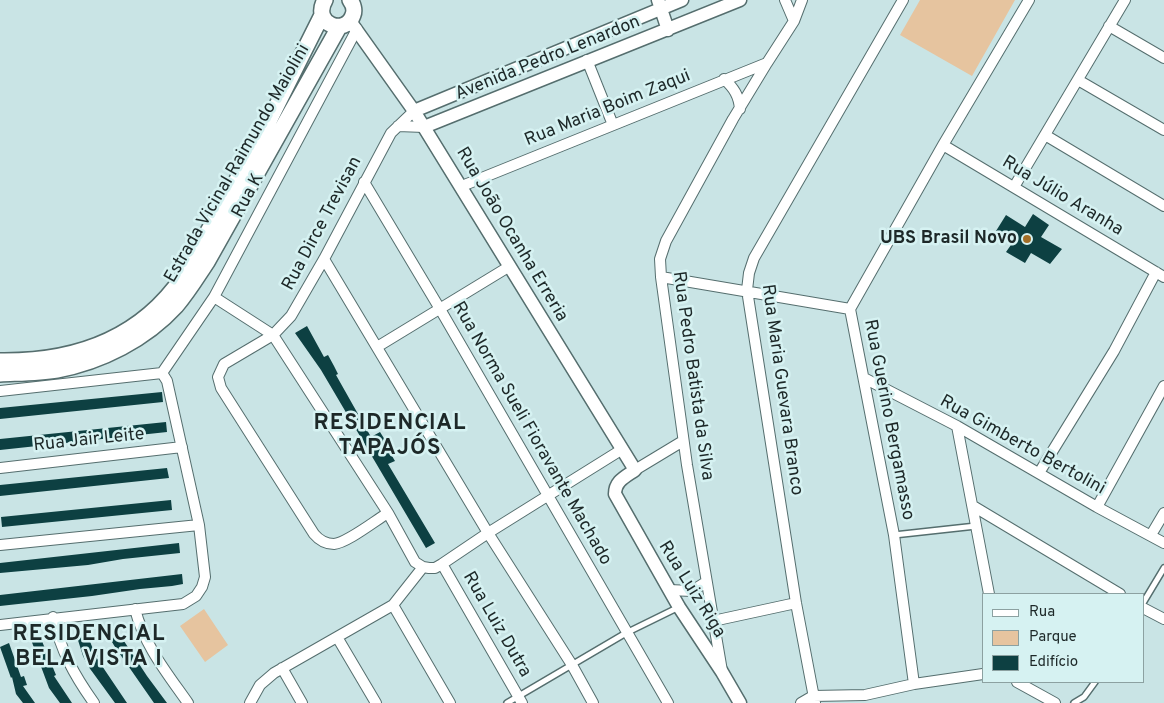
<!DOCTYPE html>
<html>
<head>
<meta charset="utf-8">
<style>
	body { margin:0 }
	#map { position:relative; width:1164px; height:703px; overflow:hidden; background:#c9e4e5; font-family:Overpass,sans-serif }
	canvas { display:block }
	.legend { position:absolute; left:982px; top:593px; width:162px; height:90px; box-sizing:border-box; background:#d6f2f2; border:1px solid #8ca1a1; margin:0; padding:6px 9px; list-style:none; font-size:15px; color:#1d2828 }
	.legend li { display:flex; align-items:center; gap:10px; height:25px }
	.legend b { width:25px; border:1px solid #8ca1a1 }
</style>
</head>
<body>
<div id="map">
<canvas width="1164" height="703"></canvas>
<ul class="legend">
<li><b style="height:6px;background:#fff"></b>Rua</li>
<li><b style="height:14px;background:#e6c49f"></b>Parque</li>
<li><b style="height:14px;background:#0d4042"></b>Edifício</li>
</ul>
</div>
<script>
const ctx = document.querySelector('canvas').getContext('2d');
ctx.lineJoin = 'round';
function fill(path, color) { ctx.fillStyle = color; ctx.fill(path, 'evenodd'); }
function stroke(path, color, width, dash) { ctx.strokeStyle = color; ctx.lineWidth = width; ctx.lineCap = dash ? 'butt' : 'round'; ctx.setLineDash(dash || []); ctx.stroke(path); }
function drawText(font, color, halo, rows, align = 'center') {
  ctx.font = font + ' Overpass,sans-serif'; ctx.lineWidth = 5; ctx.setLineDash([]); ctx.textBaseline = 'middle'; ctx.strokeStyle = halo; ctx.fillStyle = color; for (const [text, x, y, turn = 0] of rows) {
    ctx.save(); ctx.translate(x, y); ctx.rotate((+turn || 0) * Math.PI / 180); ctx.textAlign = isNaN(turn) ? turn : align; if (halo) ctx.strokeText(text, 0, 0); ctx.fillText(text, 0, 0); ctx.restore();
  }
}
const green = new Path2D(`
	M 920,0 L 1015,0 L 972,76 L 900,35 Z
	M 204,609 L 228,645 L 205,662 L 180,626 Z`);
const building = new Path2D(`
	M 1033,214 L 1049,225 L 1041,237 L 1062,249 L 1050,264 L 1031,253 L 1025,263 L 1006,252 L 1013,242 L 996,231 L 1006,215 L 1025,227 Z
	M 307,326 L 324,357 L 328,355 L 334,366 L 338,374 L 336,375 L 371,437 L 380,432 L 385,440 L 383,441 L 395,461 L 388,464 L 435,543 L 426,548 L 321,370 L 295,333 Z
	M 162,392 L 163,402 L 0,419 L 0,408 Z
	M 166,422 L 167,432 L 0,450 L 0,439 Z
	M 167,468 L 169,478 L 0,496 L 0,485 Z
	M 171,500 L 172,510 L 2,527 L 1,517 Z
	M 179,543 L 180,553 L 123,559 L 88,565 L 0,573 L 0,563 Z
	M 182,574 L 183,584 L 172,586 L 140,589 L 92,596 L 0,606 L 0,595 Z
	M 118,632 L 147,676 L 167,703 L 154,703 L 115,647 L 109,637 Z
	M 39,634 L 56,675 L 54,676 L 72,703 L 60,703 L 49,688 L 30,637 Z
	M 87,634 L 93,649 L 98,656 L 96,657 L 127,703 L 115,703 L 88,666 L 83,656 L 77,637 Z
	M 9,643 L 21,677 L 24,676 L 27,685 L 23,686 L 35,703 L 23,703 L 16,694 L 12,677 L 11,678 L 0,647 Z`);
const service = new Path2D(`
	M 894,535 L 976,526
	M 1143,603 L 1164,568
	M 507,703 L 626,633 L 679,607
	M 1074,703 L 1084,697 L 1095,682`);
const minor = new Path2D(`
	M 785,0 L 794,21
	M 1109,26 L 1164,58
	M 587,60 L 613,125
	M 724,79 C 734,88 739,96 740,109
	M 1078,80 L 1164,130
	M 398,126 L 424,127
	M 1045,135 L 1164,206
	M 943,145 L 1164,277
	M 364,182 L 440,309 L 668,703
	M 462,186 L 767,63
	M 1014,187 L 1125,0
	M 324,259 L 488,533 L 572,665 L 593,703
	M 661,277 L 850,309
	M 214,297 L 273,335 L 388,513 L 415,562 L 423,567 L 429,568 L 435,568 L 442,564 L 488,533 L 621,450
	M 377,347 L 510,266
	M 162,373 L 214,297 L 357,29
	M 864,378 L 957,426 L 1097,507 L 1164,543
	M 0,391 L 162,373
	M 957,426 L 989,594
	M 0,468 L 182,447
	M 635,470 L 683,441
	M 1039,473 L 1114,351 L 1156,272
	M 973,506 L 1120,594
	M 1097,507 L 1164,386
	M 388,513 C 376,520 347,543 334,544 C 326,544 319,540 314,534 L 221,388 L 218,377 L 224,364 L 273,335 L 291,316 L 324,259 L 391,133 L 414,111
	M 1151,535 L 1164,513
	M 0,545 L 199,525
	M 442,564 L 522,703
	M 669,590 L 692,591 L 706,582
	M 393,605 L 450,703
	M 1143,608 L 1164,619
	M 135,609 C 144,645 167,673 188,703
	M 53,617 C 61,651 74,675 94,703
	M 713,621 L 796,603
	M 0,625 L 183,604 L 196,596 L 202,587 L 205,577 L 199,525 L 167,381 L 162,373
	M 337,637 L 376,703
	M 282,668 L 302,703
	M 722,671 L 687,465 L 661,277 L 660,259 L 666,241 L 733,119 L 767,63 L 794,21 L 802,0
	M 1017,682 L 1055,703
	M 914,684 L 894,535 L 850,309 L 943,145 L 1029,0
	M 250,703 L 260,685 L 274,673 L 393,605 L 423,567
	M 801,703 L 813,696 L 865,695 L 914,684 L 983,674
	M 815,703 L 796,603 L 747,290 L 749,273 L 754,258 L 903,0`);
const tertiary = new Path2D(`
	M 658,0 L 668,30
	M 350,21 L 414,111 L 635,470 C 625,477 615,481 615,494 L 679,607 L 722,672 L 740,703
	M 414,111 L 682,0
	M 424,127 L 740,0`);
const secondary = new Path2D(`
	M 325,0 C 311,24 346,37 353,15 C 355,10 353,4 350,0
	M 0,361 C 74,362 139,340 182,278 L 261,137 L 322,15
	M 0,374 C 19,373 39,373 57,370 C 101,362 146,339 176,306 C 188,292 197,277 207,262 L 339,27`);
const markers = [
	[1027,239,5,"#a36e27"]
];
const streetNames = [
	["Avenida Pedro Lenardon",548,59,-22],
	["Rua Maria Boim Zaqui",608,109,-22],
	["Estrada Vicinal Raimundo Maiolini",238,164,-60],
	["Rua K",249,196,-62],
	["Rua Júlio Aranha",1062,197,31],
	["Rua Dirce Trevisan",323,224,-62],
	["Rua João Ocanha Erreria",511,235,59],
	["Rua Pedro Batista da Silva",692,376,82],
	["Rua Maria Guevara Branco",781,390,82],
	["Rua Guerino Bergamasso",888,420,79],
	["Rua Norma Sueli Fioravante Machado",531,434,60],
	["Rua Jair Leite",89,441,-6],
	["Rua Gimberto Bertolini",1022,446,29],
	["Rua Luiz Riga",691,590,58],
	["Rua Luiz Dutra",496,625,60]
];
const poiNames = [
	["UBS Brasil Novo",1017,239]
];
const districtNames = [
	["RESIDENCIAL",390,425],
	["TAPAJÓS",390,450],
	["RESIDENCIAL",89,636],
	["BELA VISTA I",89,661]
];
fill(green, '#e6c49f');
fill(building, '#0d4042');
stroke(service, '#556e6e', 8);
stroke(minor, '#556e6e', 12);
stroke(tertiary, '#556e6e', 15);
stroke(secondary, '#556e6e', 18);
stroke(service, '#fff', 5);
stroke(minor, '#fff', 10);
stroke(tertiary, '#fff', 12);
stroke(secondary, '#fff', 15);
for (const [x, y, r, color] of markers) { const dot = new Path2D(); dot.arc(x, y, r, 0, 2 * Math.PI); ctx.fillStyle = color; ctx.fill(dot); stroke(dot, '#d6f2f2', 2); }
drawText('18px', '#1d2828', '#d6f2f2', streetNames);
drawText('bold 18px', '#1d2828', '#d6f2f2', poiNames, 'right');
ctx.letterSpacing = '1px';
drawText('bold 22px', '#1d2828', '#d6f2f2', districtNames);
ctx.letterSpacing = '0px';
</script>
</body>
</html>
